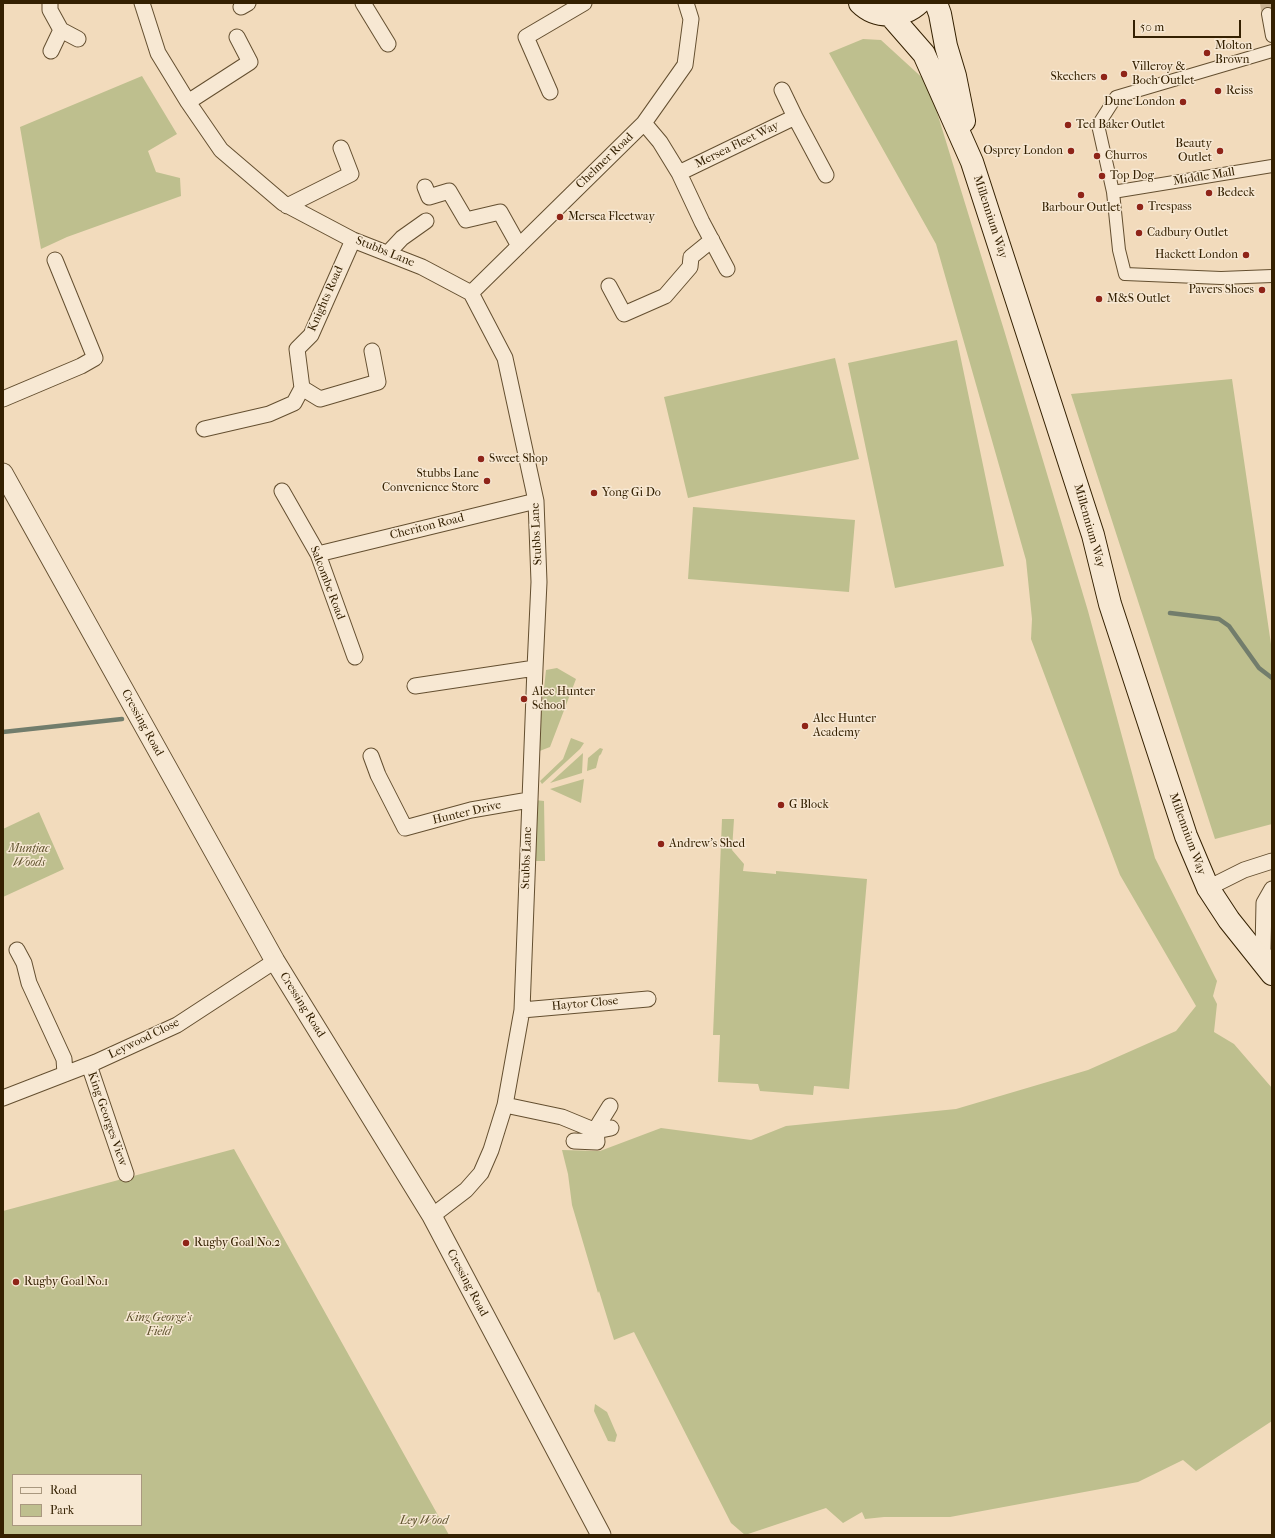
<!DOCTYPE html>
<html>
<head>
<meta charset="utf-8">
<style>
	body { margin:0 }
	#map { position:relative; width:1275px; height:1538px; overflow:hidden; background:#f2dbbc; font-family:"IM FELL French Canon",serif }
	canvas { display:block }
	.frame { position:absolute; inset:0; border:4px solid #342001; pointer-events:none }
	.legend { position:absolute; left:12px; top:1474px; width:130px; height:52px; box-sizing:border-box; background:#f7e8d3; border:1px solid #a9987f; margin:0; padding:5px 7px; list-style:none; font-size:12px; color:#342001 }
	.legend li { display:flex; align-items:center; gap:8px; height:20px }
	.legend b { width:20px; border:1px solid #a9987f }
	.scale { position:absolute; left:1133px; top:20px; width:108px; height:18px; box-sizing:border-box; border:2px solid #342001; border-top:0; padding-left:5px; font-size:12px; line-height:14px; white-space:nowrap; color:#342001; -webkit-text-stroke:3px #f7e8d3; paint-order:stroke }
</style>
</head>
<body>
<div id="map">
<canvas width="1275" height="1538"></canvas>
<div class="frame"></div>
<ul class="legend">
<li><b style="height:5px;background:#f7e8d3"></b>Road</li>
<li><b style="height:11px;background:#bebf8e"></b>Park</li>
</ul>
<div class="scale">50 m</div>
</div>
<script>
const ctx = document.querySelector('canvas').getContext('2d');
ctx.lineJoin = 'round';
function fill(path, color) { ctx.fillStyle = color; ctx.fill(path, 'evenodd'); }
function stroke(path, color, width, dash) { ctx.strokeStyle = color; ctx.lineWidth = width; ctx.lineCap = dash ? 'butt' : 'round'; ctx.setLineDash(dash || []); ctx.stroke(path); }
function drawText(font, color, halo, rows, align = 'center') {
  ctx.font = font + ' "IM FELL French Canon",serif'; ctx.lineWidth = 3; ctx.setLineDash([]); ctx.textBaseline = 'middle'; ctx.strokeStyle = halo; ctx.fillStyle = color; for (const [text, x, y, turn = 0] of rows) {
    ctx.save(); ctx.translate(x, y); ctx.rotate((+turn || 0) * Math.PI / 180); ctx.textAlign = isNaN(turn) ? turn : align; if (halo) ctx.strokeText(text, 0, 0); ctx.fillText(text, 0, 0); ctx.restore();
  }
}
const green = new Path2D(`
	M 863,39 L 881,40 L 928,83 L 1004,330 L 1088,611 L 1155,858 L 1217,981 L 1213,996 L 1217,1004 L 1214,1032 L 1234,1044 L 1272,1088 L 1272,1421 L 1196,1471 L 1183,1460 L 1138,1482 L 950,1517 L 884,1517 L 865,1519 L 862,1512 L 843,1523 L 826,1508 L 745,1535 L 731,1523 L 634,1332 L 614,1340 L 599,1291 L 598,1293 L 572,1205 L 568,1174 L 562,1150 L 600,1151 L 661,1128 L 751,1140 L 786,1126 L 956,1109 L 1088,1070 L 1176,1031 L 1196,1006 L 1120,875 L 1031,639 L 1032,619 L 1026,560 L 936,244 L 829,53 Z
	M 142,76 L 177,134 L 148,151 L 156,172 L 180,178 L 181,196 L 67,237 L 41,249 L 20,127 Z
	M 957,340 L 1004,566 L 895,588 L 848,363 Z
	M 835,358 L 859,459 L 688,498 L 664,397 Z
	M 1232,379 L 1272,651 L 1272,824 L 1215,839 L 1071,394 Z
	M 693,507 L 855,520 L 849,592 L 688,579 Z
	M 557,668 L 576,679 L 550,747 L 537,752 L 546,670 Z
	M 571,738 L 584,743 L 580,749 L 542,784 L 540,781 L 563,759 Z
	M 600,748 L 603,749 L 601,754 L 599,756 L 596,768 L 587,771 L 588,758 Z
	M 583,753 L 582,773 L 550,783 Z
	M 584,779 L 581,803 L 550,789 Z
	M 535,800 L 544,801 L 545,861 L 531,861 Z
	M 39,812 L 64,869 L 3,897 L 3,829 Z
	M 722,819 L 734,819 L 732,850 L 744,864 L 743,871 L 776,874 L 776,871 L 867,879 L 849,1089 L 814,1086 L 813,1095 L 760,1091 L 758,1084 L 718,1082 L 720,1035 L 713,1035 Z
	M 234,1149 L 449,1535 L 3,1535 L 3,1211 ZM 13,1475 L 141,1475 L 141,1525 L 13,1525 Z
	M 595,1404 L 607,1412 L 617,1435 L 615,1442 L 608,1441 L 594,1411 Z`);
const stream = new Path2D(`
	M 1170,613 L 1219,619 L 1229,626 L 1259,668 L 1272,678
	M 3,732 L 122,719`);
const pedestrianTunnel = new Path2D(`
	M 1266,3 L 1268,14`);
const pedestrian = new Path2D(`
	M 1268,14 L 1272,36
	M 1272,51 L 1116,97 L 1098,125 L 1113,192 L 1119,250 L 1125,274 L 1221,278 L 1272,276
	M 1113,192 L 1272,166`);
const minor = new Path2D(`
	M 50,3 L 50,10 L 61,30 L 78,39
	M 142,3 L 158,53 L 188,102 L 221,150 L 283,203 L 353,240 L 422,267 L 471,293 L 505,358 L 536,501 L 539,582 L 535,668 L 522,1010 L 505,1105 L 491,1150 L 481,1173 L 466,1190 L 432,1216
	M 363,3 L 388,44
	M 241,7 L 248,3
	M 51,51 L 61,30
	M 550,92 L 526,37 L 584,3
	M 188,102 L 250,62 L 237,37
	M 795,117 L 826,175
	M 644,123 L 660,142 L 679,173 L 702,222 L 727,269
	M 679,173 L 795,117 L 782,90
	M 425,187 L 429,197 L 449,191 L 466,220 L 500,212 L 519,246
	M 287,206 L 351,174 L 341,148
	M 388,253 L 402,238 L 426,221
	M 609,286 L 624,314 L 665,296 L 690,267 L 691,257 L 712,240
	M 471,293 L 644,123 L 685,65 L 691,19 L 686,3
	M 302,388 L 320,399 L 378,382 L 372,351
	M 3,399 L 81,366 L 95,358 L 55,260
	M 204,429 L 269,414 L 294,403 L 302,388 L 297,349 L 311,335 L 353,240
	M 282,491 L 318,554 L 355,657
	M 318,554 L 536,501
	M 415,686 L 535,668
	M 371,756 L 378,775 L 405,828 L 471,810 L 529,800
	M 1208,888 L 1244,870 L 1272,861
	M 17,950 L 24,963 L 29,983 L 64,1059 L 65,1074
	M 1268,965 L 1263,950 L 1264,903 L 1272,889
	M 522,1010 L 648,999
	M 89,1065 L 126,1174
	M 3,1098 L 96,1062 L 177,1025 L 275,961
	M 505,1105 L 562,1117 L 596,1131 L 597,1142 L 574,1141
	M 610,1106 L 597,1127 L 596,1131 L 611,1128`);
const tertiary = new Path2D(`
	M 3,473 L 275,961 L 432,1216 L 601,1535`);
const secondary = new Path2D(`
	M 860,3 C 876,19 903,18 919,3
	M 936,3 L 940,14 L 946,46 L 955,76 L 964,121
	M 890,15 L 924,54 L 972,162 L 1093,535 L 1110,604 L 1186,836 L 1208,888 L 1229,920 L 1272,974`);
const markers = [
	[1207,53,4,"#8f2418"],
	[1124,74,4,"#8f2418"],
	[1104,77,4,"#8f2418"],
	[1218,91,4,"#8f2418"],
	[1183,102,4,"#8f2418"],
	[1068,125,4,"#8f2418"],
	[1071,151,4,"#8f2418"],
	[1220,151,4,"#8f2418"],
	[1097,156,4,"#8f2418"],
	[1102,176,4,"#8f2418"],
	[1209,193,4,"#8f2418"],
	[1081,195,4,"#8f2418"],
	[1140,207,4,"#8f2418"],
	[560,217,4,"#8f2418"],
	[1139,233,4,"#8f2418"],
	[1246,255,4,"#8f2418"],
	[1262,290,4,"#8f2418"],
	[1099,299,4,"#8f2418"],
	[481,459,4,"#8f2418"],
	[487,481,4,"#8f2418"],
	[594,493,4,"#8f2418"],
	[524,699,4,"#8f2418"],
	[805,726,4,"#8f2418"],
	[781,805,4,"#8f2418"],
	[661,844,4,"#8f2418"],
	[186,1243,4,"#8f2418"],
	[16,1282,4,"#8f2418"]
];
const poiNames = [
	["Molton",1215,46],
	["Brown",1215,60],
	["Villeroy &",1132,67],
	["Boch Outlet",1132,81],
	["Skechers",1096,77,"right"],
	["Reiss",1226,91],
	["Dune London",1175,102,"right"],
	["Ted Baker Outlet",1076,125],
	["Beauty",1212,144,"right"],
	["Outlet",1212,158,"right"],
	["Osprey London",1063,151,"right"],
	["Churros",1105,156],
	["Top Dog",1110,176],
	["Bedeck",1217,193],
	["Trespass",1148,207],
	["Barbour Outlet",1081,208,"center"],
	["Mersea Fleetway",568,217],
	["Cadbury Outlet",1147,233],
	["Hackett London",1238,255,"right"],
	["Pavers Shoes",1254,290,"right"],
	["M&S Outlet",1107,299],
	["Sweet Shop",489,459],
	["Stubbs Lane",479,474,"right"],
	["Convenience Store",479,488,"right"],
	["Yong Gi Do",602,493],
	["Alec Hunter",532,692],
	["School",532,706],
	["Alec Hunter",813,719],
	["Academy",813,733],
	["G Block",789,805],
	["Andrew's Shed",669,844],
	["Rugby Goal No.2",194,1243],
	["Rugby Goal No.1",24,1282]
];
const streetNames = [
	["Mersea Fleet Way",737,145,-26],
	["Chelmer Road",605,161,-44],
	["Middle Mall",1204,177,-9],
	["Millennium Way",990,217,72],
	["Stubbs Lane",385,252,22],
	["Knights Road",326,299,-66],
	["Millennium Way",1089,526,74],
	["Cheriton Road",427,527,-14],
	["Stubbs Lane",537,534,-93],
	["Salcombe Road",327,583,69],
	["Cressing Road",142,723,61],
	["Hunter Drive",467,813,-13],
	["Millennium Way",1187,834,70],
	["Stubbs Lane",527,858,-88],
	["Haytor Close",585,1004,-5],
	["Cressing Road",302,1005,58],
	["Leywood Close",144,1039,-26],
	["King Georges View",107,1119,71],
	["Cressing Road",467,1283,62]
];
const parkNames = [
	["Muntjac",29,849],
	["Woods",29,863],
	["King George's",159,1318],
	["Field",159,1332],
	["Ley Wood",424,1521]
];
fill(green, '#bebf8e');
stroke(stream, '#727d6c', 4.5);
stroke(pedestrianTunnel, '#ccb697', 12, [12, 6]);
stroke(pedestrian, '#644f30', 14);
stroke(minor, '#644f30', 17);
stroke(tertiary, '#644f30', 21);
stroke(secondary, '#342001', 24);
stroke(pedestrian, '#f7e8d3', 12);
stroke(minor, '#f7e8d3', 15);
stroke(tertiary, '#f7e8d3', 19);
stroke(secondary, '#f7e8d3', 22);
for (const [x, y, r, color] of markers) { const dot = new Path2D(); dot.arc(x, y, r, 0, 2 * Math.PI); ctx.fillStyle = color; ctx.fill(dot); stroke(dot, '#f7e8d3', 1.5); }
drawText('12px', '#342001', '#f7e8d3', poiNames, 'left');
drawText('12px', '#342001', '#f7e8d3', streetNames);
drawText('italic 12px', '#5d502b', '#f7e8d3', parkNames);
</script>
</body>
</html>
